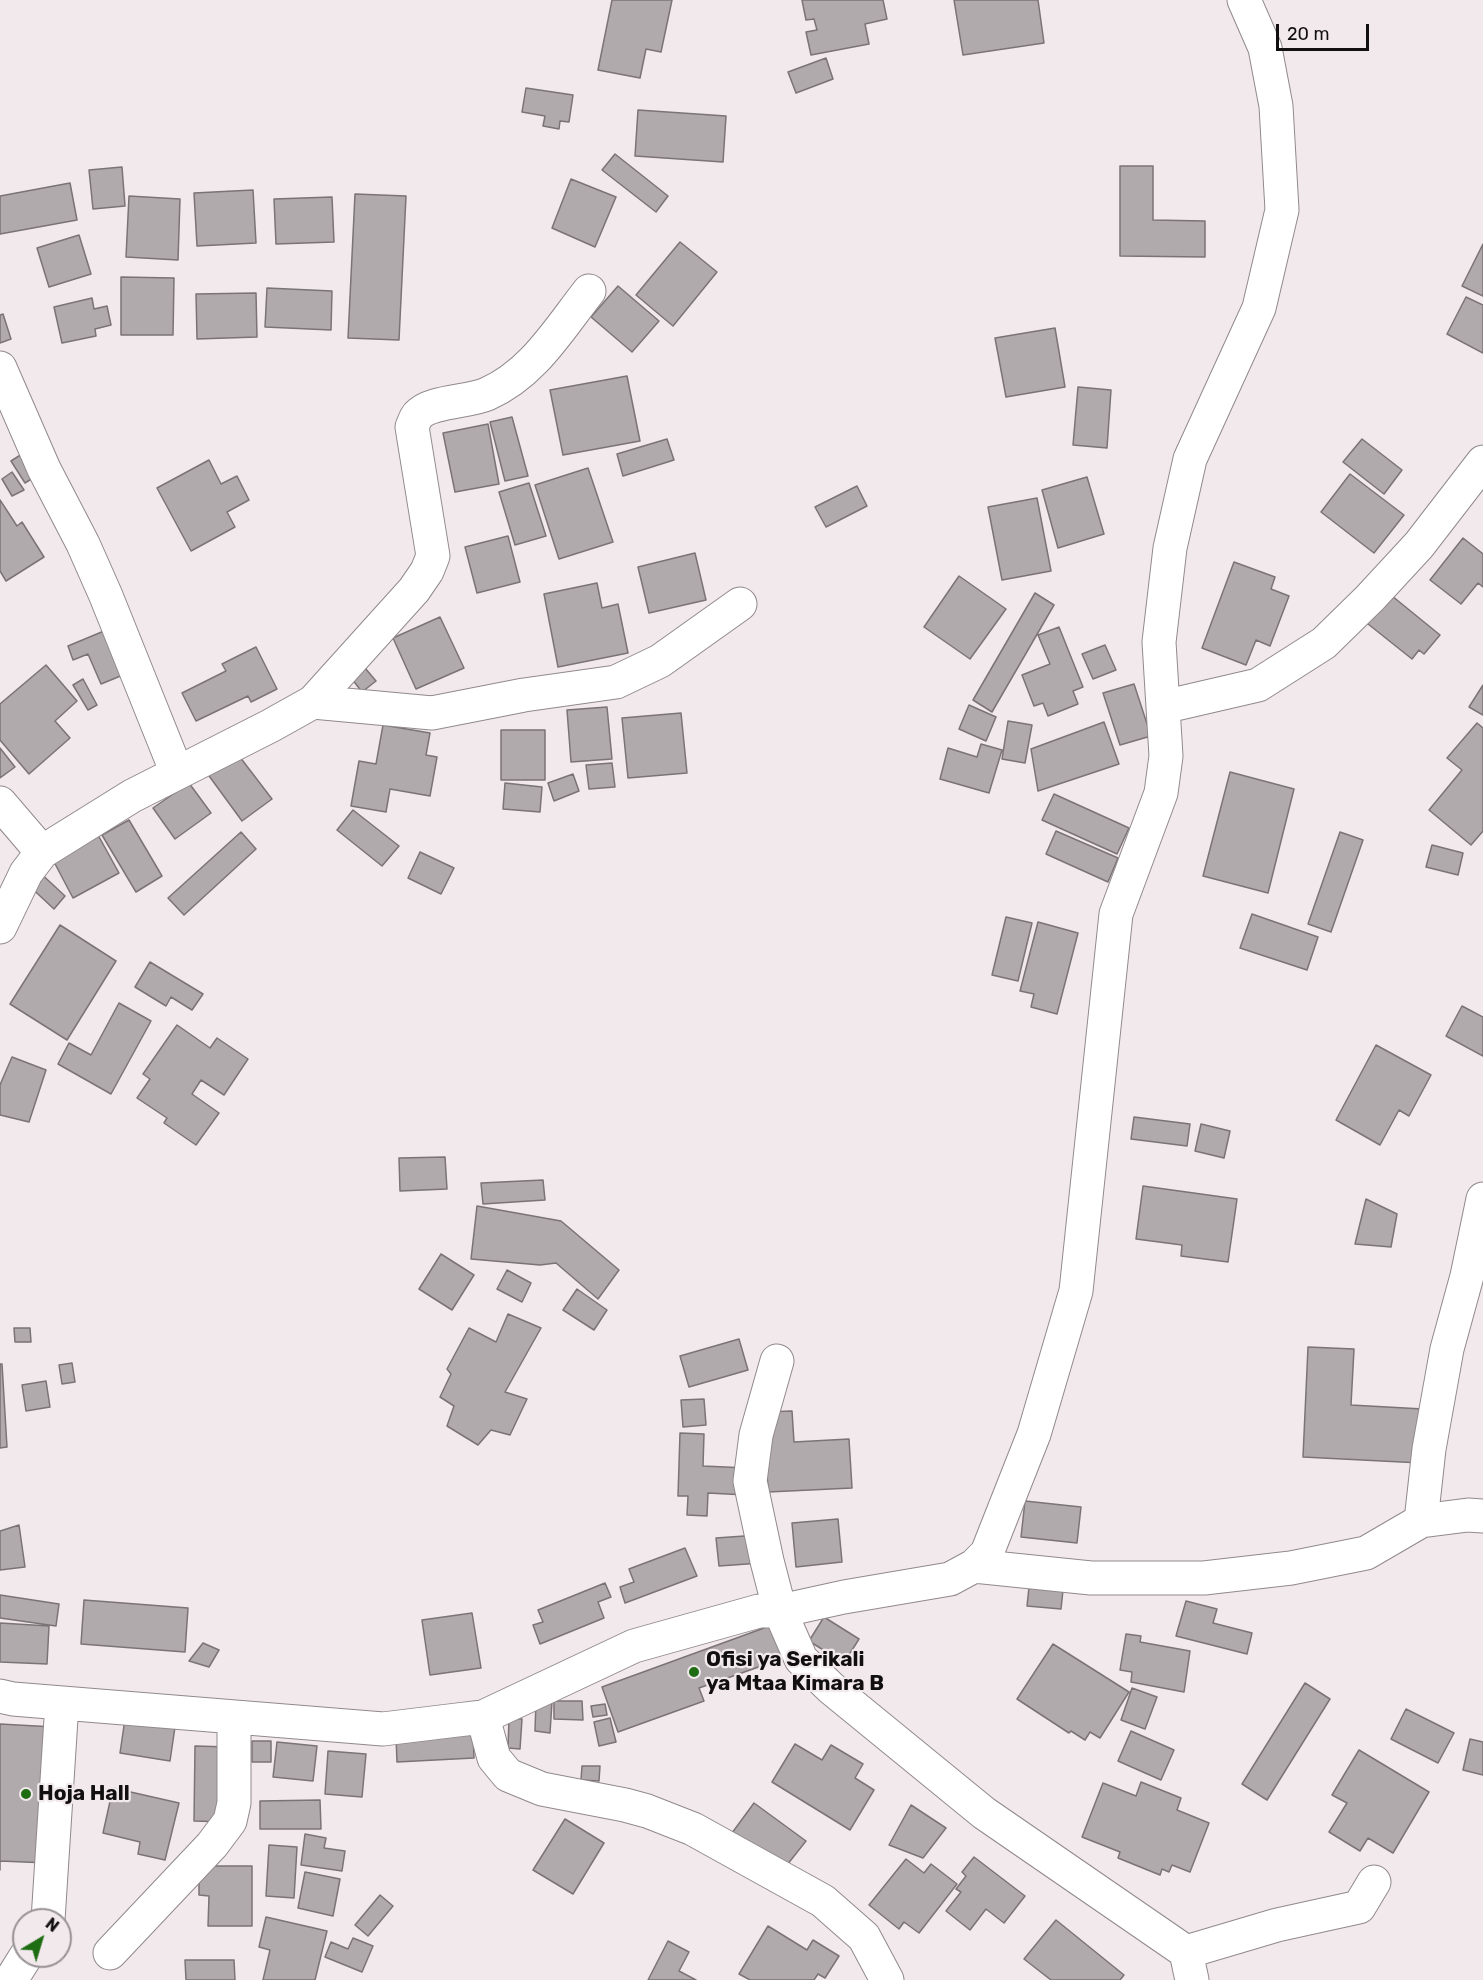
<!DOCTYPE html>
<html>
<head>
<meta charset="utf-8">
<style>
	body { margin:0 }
	#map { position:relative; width:1483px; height:1980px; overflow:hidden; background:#f2e9ed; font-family:Rubik,sans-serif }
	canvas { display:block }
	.north { position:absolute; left:12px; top:1908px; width:60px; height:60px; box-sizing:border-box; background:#f2e9ed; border:2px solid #989295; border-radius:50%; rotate:38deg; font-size:16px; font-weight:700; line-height:24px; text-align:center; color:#120f10 }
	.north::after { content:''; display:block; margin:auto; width:21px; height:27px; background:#1e6d12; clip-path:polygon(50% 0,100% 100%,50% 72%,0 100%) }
	.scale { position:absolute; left:1276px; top:24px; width:93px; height:27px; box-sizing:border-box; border:3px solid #120f10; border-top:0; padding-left:8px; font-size:18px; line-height:21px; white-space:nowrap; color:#120f10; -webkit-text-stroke:4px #f2e9ed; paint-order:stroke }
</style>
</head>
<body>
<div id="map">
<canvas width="1483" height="1980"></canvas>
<div class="north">N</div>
<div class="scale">20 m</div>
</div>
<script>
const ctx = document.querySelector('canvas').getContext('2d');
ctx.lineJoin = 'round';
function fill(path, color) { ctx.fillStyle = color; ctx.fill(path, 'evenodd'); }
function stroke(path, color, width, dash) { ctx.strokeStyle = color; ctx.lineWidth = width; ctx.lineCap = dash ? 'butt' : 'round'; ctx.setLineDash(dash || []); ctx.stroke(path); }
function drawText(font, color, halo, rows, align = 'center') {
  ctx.font = font + ' Rubik,sans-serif'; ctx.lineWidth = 4.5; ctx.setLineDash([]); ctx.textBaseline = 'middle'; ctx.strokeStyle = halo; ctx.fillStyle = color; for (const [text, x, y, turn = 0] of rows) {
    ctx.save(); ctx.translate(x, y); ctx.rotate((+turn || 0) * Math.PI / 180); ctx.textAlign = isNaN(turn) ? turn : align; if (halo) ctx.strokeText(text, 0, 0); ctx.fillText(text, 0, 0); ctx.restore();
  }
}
const building = new Path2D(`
	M 612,0 L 672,0 L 661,52 L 646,49 L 640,78 L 598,70 Z
	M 802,0 L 883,0 L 887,19 L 865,24 L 869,44 L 811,55 L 806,32 L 817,30 L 814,19 L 806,20 Z
	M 954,0 L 1038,0 L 1044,43 L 963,55 Z
	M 826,58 L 833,79 L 796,93 L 788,72 Z
	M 526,88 L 573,95 L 569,122 L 560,121 L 559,129 L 543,126 L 545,116 L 522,112 Z
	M 638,110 L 726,116 L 723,162 L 635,156 Z
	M 615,154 L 668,196 L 656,212 L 602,170 Z
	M 1120,166 L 1153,166 L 1153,220 L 1205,221 L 1205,257 L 1120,256 Z
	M 122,167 L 125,206 L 93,209 L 89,170 Z
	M 571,179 L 616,197 L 595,247 L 552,228 Z
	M 70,183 L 77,220 L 0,234 L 0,196 Z
	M 253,190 L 256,243 L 197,246 L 194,193 Z
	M 355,194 L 406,196 L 399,340 L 348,338 Z
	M 129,196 L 180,199 L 178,260 L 126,257 Z
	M 332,197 L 334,242 L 276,244 L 274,199 Z
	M 79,235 L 91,274 L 49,287 L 37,248 Z
	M 680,242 L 717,272 L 673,326 L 636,295 Z
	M 1483,244 L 1483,296 L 1462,286 Z
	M 121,277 L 174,278 L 173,335 L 121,335 Z
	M 618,286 L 659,321 L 632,352 L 591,317 Z
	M 267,288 L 332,291 L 331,330 L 265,327 Z
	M 256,293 L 257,337 L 197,339 L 196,294 Z
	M 1466,297 L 1483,305 L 1483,353 L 1447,334 Z
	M 92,298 L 94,309 L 107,306 L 111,325 L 95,329 L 96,336 L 62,343 L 54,307 Z
	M 3,314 L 11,339 L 0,343 L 0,315 Z
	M 1055,328 L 1065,387 L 1006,397 L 995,338 Z
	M 627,376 L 640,441 L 563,455 L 550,390 Z
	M 1078,387 L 1111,390 L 1107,448 L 1073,445 Z
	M 512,417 L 528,476 L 505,481 L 490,422 Z
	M 488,424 L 499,484 L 455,492 L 443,433 Z
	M 667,439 L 674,460 L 623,476 L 617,454 Z
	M 1362,439 L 1402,470 L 1384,494 L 1343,462 Z
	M 22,454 L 36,476 L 25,483 L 11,461 Z
	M 209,460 L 221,484 L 237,476 L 249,500 L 227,512 L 235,527 L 191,551 L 157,488 Z
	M 588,468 L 613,542 L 559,559 L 535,485 Z
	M 12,472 L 24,490 L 12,496 L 2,479 Z
	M 1350,474 L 1404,515 L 1374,553 L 1321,512 Z
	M 1087,477 L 1104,534 L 1058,548 L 1042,490 Z
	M 529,483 L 546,536 L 515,545 L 499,492 Z
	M 857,486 L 867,506 L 826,527 L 815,507 Z
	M 1037,498 L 1051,571 L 1002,580 L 988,507 Z
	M 0,500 L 17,526 L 22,522 L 44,557 L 6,581 L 0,571 Z
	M 508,536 L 520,582 L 477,593 L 465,547 Z
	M 1463,538 L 1483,554 L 1483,587 L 1478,583 L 1461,604 L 1430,580 Z
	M 695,553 L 706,600 L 649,613 L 638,567 Z
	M 1234,562 L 1275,577 L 1271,589 L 1289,596 L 1270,646 L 1256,640 L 1246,665 L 1202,648 Z
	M 959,576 L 1006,609 L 970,659 L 924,627 Z
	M 597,583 L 602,608 L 618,604 L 628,653 L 558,667 L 544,594 Z
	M 1381,587 L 1440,635 L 1424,654 L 1419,650 L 1412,659 L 1358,616 Z
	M 1035,593 L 1054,605 L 992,712 L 973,700 Z
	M 440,617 L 464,668 L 416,689 L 393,638 Z
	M 1059,627 L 1083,687 L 1073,691 L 1078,704 L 1048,716 L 1043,703 L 1034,706 L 1022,675 L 1050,664 L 1038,635 Z
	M 104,631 L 123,675 L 101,684 L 88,654 L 73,660 L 68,646 Z
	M 1105,645 L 1116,670 L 1093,679 L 1082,654 Z
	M 256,647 L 277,689 L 251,702 L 248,696 L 196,721 L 182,693 L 226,671 L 222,664 Z
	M 46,665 L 77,701 L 55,721 L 70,738 L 29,774 L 0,740 L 0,704 Z
	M 365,668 L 376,681 L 362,692 L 352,679 Z
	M 83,679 L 97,705 L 88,710 L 73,685 Z
	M 1134,684 L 1151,736 L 1120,745 L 1103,693 Z
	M 1483,685 L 1483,715 L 1469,707 Z
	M 969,705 L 996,717 L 986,741 L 959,729 Z
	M 607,707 L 612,759 L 571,762 L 567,710 Z
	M 681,713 L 687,773 L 628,778 L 622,718 Z
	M 1008,721 L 1032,725 L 1025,763 L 1002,759 Z
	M 1104,722 L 1119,764 L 1038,791 L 1031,749 Z
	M 1477,723 L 1483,728 L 1483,831 L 1471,845 L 1429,810 L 1462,770 L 1447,758 Z
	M 383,725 L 430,733 L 426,755 L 437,757 L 430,796 L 390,789 L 386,812 L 351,806 L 359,761 L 376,764 Z
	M 501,730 L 545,730 L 545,780 L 501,780 Z
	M 981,744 L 1002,750 L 989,793 L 940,779 L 948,748 L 977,757 Z
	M 0,748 L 15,767 L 0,778 Z
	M 233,748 L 272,799 L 242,821 L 204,769 Z
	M 612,763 L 615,787 L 589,789 L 586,765 Z
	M 1230,772 L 1294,789 L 1268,893 L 1203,876 Z
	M 573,774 L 579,791 L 554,801 L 548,783 Z
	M 189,783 L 211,813 L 175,839 L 153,808 Z
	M 505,783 L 542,787 L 540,812 L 503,809 Z
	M 1054,794 L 1129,828 L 1117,854 L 1042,820 Z
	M 353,810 L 399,846 L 382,866 L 337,830 Z
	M 129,820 L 162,876 L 136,892 L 102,835 Z
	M 1056,831 L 1118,858 L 1108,882 L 1046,854 Z
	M 241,832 L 256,849 L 184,915 L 168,898 Z
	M 1340,832 L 1363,840 L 1331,932 L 1308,924 Z
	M 98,835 L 119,873 L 73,898 L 53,860 Z
	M 1432,845 L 1463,853 L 1458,875 L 1426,867 Z
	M 420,852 L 454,868 L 441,894 L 408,878 Z
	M 36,869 L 65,896 L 54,909 L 25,882 Z
	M 1252,914 L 1318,937 L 1307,970 L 1240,948 Z
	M 1006,917 L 1032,923 L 1018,981 L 992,975 Z
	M 1038,922 L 1078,933 L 1057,1014 L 1031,1007 L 1034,994 L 1020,991 Z
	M 60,925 L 116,961 L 67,1040 L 10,1004 Z
	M 150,962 L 203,994 L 192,1010 L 171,997 L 166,1006 L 135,987 Z
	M 119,1003 L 151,1021 L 111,1094 L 58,1064 L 69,1043 L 91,1055 Z
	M 1462,1006 L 1483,1017 L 1483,1056 L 1446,1036 Z
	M 177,1025 L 210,1048 L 217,1038 L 248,1059 L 224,1095 L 201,1080 L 192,1094 L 219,1113 L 196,1145 L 164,1123 L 167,1118 L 137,1098 L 150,1079 L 143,1074 Z
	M 1376,1045 L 1431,1075 L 1409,1116 L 1399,1110 L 1380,1145 L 1336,1120 Z
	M 12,1057 L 46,1070 L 29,1122 L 0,1115 L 0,1085 Z
	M 1134,1117 L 1190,1124 L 1187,1146 L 1131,1139 Z
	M 1201,1124 L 1230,1131 L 1224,1158 L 1195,1151 Z
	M 445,1157 L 447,1189 L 400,1191 L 399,1158 Z
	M 543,1180 L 545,1200 L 483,1204 L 481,1183 Z
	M 1143,1186 L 1237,1199 L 1228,1262 L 1181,1256 L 1182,1245 L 1136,1239 Z
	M 1366,1199 L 1397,1214 L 1391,1247 L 1355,1244 Z
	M 477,1206 L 561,1221 L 619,1270 L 598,1299 L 556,1263 L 540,1265 L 471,1259 Z
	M 441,1254 L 474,1275 L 452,1310 L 419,1289 Z
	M 507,1270 L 531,1283 L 522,1302 L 497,1289 Z
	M 577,1289 L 607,1310 L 594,1330 L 563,1310 Z
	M 508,1314 L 541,1328 L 505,1392 L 527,1399 L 510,1435 L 491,1430 L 478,1445 L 447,1426 L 454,1406 L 440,1397 L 451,1374 L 447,1369 L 469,1328 L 496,1342 Z
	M 14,1328 L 30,1328 L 31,1342 L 15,1342 Z
	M 739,1339 L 748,1370 L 689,1387 L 680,1356 Z
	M 1308,1347 L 1354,1349 L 1351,1405 L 1423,1409 L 1421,1463 L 1303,1457 Z
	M 72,1363 L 75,1382 L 62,1384 L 59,1365 Z
	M 0,1364 L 2,1364 L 7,1447 L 0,1448 Z
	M 46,1381 L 50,1407 L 26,1411 L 22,1385 Z
	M 704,1399 L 706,1425 L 683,1427 L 681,1400 Z
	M 792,1411 L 794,1442 L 849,1439 L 852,1488 L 768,1492 L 764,1412 Z
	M 680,1433 L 704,1434 L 703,1466 L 747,1468 L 746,1495 L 708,1493 L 707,1516 L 687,1515 L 688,1496 L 678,1496 Z
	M 1025,1501 L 1081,1507 L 1077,1543 L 1021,1537 Z
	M 838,1519 L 842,1562 L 796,1567 L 792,1523 Z
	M 19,1525 L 25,1567 L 0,1570 L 0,1531 Z
	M 759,1535 L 761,1563 L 719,1566 L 716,1538 Z
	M 685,1548 L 697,1576 L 625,1603 L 620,1587 L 634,1582 L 629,1569 Z
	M 605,1583 L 611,1597 L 598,1602 L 604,1618 L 540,1644 L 533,1625 L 543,1622 L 538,1610 Z
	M 1029,1587 L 1063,1590 L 1061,1609 L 1027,1606 Z
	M 0,1595 L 59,1604 L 56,1626 L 0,1618 Z
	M 84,1600 L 188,1608 L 185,1652 L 81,1644 Z
	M 1186,1601 L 1217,1609 L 1213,1623 L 1252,1633 L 1247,1654 L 1176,1636 Z
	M 472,1613 L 481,1668 L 430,1675 L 422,1620 Z
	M 824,1617 L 859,1639 L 844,1663 L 809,1641 Z
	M 0,1623 L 49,1626 L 47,1664 L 0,1662 Z
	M 775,1624 L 787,1657 L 699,1688 L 704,1701 L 618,1732 L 602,1687 Z
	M 1126,1634 L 1141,1636 L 1140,1642 L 1190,1651 L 1184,1692 L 1131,1682 L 1132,1672 L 1120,1670 Z
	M 203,1643 L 219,1650 L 209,1667 L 189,1661 Z
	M 1053,1644 L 1129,1692 L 1100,1738 L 1090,1732 L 1085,1740 L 1071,1731 L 1069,1733 L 1017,1699 Z
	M 1305,1683 L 1330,1699 L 1267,1800 L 1242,1784 Z
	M 1132,1688 L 1157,1697 L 1145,1729 L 1121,1720 Z
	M 536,1701 L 552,1702 L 550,1733 L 535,1731 Z
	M 554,1701 L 582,1701 L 583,1720 L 554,1719 Z
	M 605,1704 L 607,1715 L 593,1717 L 591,1706 Z
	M 1406,1709 L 1454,1733 L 1438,1763 L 1391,1739 Z
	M 509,1718 L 522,1719 L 520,1749 L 508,1748 Z
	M 610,1718 L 616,1742 L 599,1746 L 594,1722 Z
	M 125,1719 L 175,1727 L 170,1761 L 120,1753 Z
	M 0,1724 L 54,1727 L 48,1863 L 0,1861 L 0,1870 Z
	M 1131,1731 L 1174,1750 L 1161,1780 L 1118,1761 Z
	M 473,1733 L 474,1758 L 397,1762 L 396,1737 Z
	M 1470,1739 L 1483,1742 L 1483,1775 L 1463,1770 Z
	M 252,1741 L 271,1741 L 271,1762 L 252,1762 Z
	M 277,1742 L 317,1746 L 313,1781 L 273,1777 Z
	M 795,1744 L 822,1760 L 831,1745 L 863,1764 L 855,1778 L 874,1790 L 850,1830 L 772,1782 Z
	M 195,1746 L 228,1747 L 227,1822 L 194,1821 Z
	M 1359,1750 L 1429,1792 L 1393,1853 L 1368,1838 L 1360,1851 L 1329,1832 L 1347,1803 L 1332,1795 Z
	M 328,1751 L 366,1754 L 362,1797 L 325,1794 Z
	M 582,1766 L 600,1766 L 599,1781 L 581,1780 Z
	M 1141,1782 L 1181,1798 L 1177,1810 L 1209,1823 L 1190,1872 L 1172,1865 L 1169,1872 L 1162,1869 L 1160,1875 L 1118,1858 L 1120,1852 L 1082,1837 L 1103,1783 L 1136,1796 Z
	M 113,1788 L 179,1803 L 165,1860 L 138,1854 L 140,1842 L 103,1833 Z
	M 320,1800 L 321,1829 L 260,1829 L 260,1801 Z
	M 754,1803 L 806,1841 L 783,1870 L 732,1833 Z
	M 911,1805 L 946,1828 L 923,1858 L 889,1845 Z
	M 565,1819 L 604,1843 L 573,1894 L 533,1870 Z
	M 305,1834 L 326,1838 L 324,1848 L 345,1851 L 342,1871 L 301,1865 Z
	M 269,1845 L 297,1847 L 294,1898 L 266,1896 Z
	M 974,1857 L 1025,1896 L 1004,1923 L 986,1909 L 970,1930 L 946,1911 L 961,1892 L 956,1889 L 966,1876 L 962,1872 Z
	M 906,1859 L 924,1873 L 931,1864 L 957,1884 L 919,1933 L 904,1922 L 899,1929 L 869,1905 Z
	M 199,1866 L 252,1866 L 252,1926 L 208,1926 L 209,1896 L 199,1895 Z
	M 305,1872 L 340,1879 L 333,1916 L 298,1908 Z
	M 380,1895 L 393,1906 L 368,1936 L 355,1925 Z
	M 266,1917 L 327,1931 L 315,1980 L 263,1980 L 270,1950 L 259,1947 Z
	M 1056,1920 L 1124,1975 L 1120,1980 L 1051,1980 L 1024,1959 Z
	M 768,1926 L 807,1950 L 813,1940 L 839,1956 L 825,1978 L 818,1974 L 814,1980 L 750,1980 L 739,1974 Z
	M 353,1938 L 373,1946 L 362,1972 L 325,1957 L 331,1942 L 348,1949 Z
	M 668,1941 L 689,1952 L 679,1971 L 696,1980 L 648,1980 Z
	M 185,1960 L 234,1960 L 235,1980 L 186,1980 Z`);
const minor = new Path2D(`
	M 0,368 L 44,469 L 83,544 L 106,596 L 177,773
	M 313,702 L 432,713 L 524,695 L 616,682 L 660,661 L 740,604
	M 1163,707 L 1258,685 L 1324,643 L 1370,598 L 1419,545 L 1483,462
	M 0,803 L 42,852
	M 0,927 L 26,873 L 42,852 L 132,796 L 270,726 L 313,702 L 414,590 L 427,571 L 433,556 L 412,427 C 414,423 415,418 418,415 C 430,401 469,402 487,394 C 533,374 559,329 589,291
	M 777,1361 L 756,1435 L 750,1481 L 767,1561 L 780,1611 L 801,1659 L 831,1688 L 984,1813 L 1186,1952 L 1192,1980
	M 1421,1521 L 1429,1449 L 1447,1349 L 1467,1276 L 1483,1199
	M 974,1566 L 1091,1578 L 1204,1578 L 1291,1568 L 1366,1553 L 1421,1521 L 1468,1515 L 1483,1516
	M 0,1696 L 13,1699 L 383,1729 L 457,1720 L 483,1717 L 634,1646 L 759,1611 L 780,1611 L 844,1597 L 950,1579 L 974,1566 L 987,1553 L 1034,1434 L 1076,1291 L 1116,914 L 1161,793 L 1166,756 L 1159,642 L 1170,548 L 1190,459 L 1259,308 L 1282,210 L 1276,106 L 1265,48 L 1244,0
	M 483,1717 L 494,1758 L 508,1775 L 542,1789 L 625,1805 L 647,1811 L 693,1829 L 823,1901 L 864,1937 L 887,1980
	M 48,1920 L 62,1703
	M 1186,1952 L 1277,1925 L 1359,1907 L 1374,1882
	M 110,1953 L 212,1845 L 230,1821 L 234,1803 L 234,1717
	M 11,1980 L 26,1956`);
const markers = [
	[694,1672,6,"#1e6d12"],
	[26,1794,6,"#1e6d12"]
];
const poiNames = [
	["Ofisi ya Serikali",706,1660],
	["ya Mtaa Kimara B",706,1684],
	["Hoja Hall",38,1794]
];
fill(building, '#b1aaad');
stroke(building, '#7b7376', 1.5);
stroke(minor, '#91898c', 35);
stroke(minor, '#fff', 33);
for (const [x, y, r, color] of markers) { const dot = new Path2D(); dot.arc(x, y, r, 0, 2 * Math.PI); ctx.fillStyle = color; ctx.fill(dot); stroke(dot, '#f2e9ed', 2); }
drawText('bold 21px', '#120f10', '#f2e9ed', poiNames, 'left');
</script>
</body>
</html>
